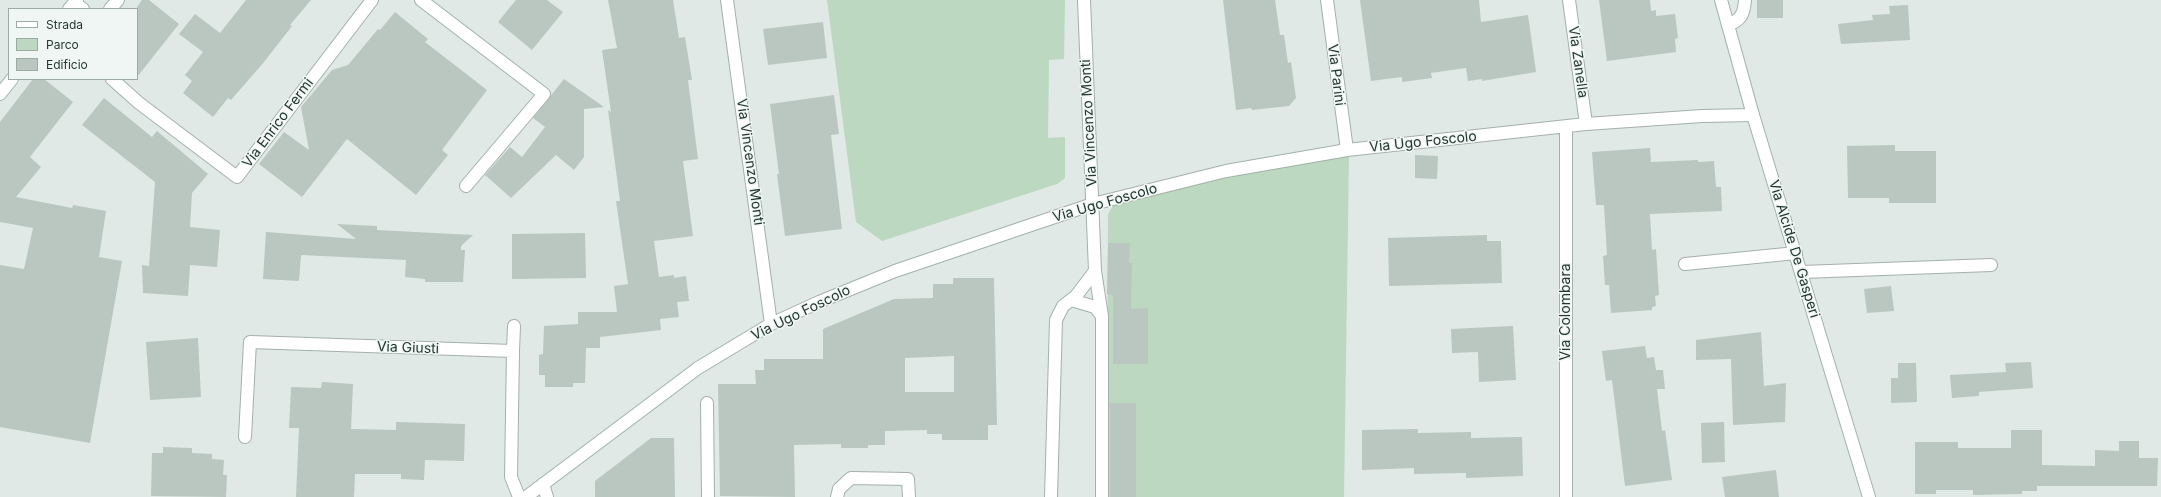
<!DOCTYPE html>
<html>
<head>
<meta charset="utf-8">
<style>
	body { margin:0 }
	#map { position:relative; width:2161px; height:497px; overflow:hidden; background:#e0e9e5; font-family:Inter,sans-serif }
	canvas { display:block }
	.legend { position:absolute; left:8px; top:8px; width:130px; height:72px; box-sizing:border-box; background:#f0f6f3; border:1px solid #9eaaa5; margin:0; padding:5px 7px; list-style:none; font-size:12px; color:#233831 }
	.legend li { display:flex; align-items:center; gap:8px; height:20px }
	.legend b { width:20px; border:1px solid #9eaaa5 }
</style>
</head>
<body>
<div id="map">
<canvas width="2161" height="497"></canvas>
<ul class="legend">
<li><b style="height:5px;background:#fff"></b>Strada</li>
<li><b style="height:11px;background:#bcd8c1"></b>Parco</li>
<li><b style="height:11px;background:#b9c7c0"></b>Edificio</li>
</ul>
</div>
<script>
const ctx = document.querySelector('canvas').getContext('2d');
ctx.lineJoin = 'round';
function fill(path, color) { ctx.fillStyle = color; ctx.fill(path, 'evenodd'); }
function stroke(path, color, width, dash) { ctx.strokeStyle = color; ctx.lineWidth = width; ctx.lineCap = dash ? 'butt' : 'round'; ctx.setLineDash(dash || []); ctx.stroke(path); }
function drawText(font, color, halo, rows, align = 'center') {
  ctx.font = font + ' Inter,sans-serif'; ctx.lineWidth = 3; ctx.setLineDash([]); ctx.textBaseline = 'middle'; ctx.strokeStyle = halo; ctx.fillStyle = color; for (const [text, x, y, turn = 0] of rows) {
    ctx.save(); ctx.translate(x, y); ctx.rotate((+turn || 0) * Math.PI / 180); ctx.textAlign = isNaN(turn) ? turn : align; if (halo) ctx.strokeText(text, 0, 0); ctx.fillText(text, 0, 0); ctx.restore();
  }
}
const green = new Path2D(`
	M 827,0 L 1065,0 L 1064,59 L 1049,60 L 1048,138 L 1065,137 L 1065,178 L 1057,184 L 882,241 L 856,222 Z
	M 1349,155 L 1344,497 L 1107,497 L 1108,214 L 1114,204 L 1179,184 Z`);
const building = new Path2D(`
	M 142,0 L 149,0 L 179,24 L 137,77 L 137,7 Z
	M 246,0 L 311,0 L 290,25 L 292,26 L 264,62 L 231,100 L 228,98 L 213,117 L 183,93 L 192,81 L 185,75 L 203,52 L 179,34 L 195,14 L 220,33 Z
	M 516,0 L 547,0 L 563,12 L 532,50 L 498,22 Z
	M 608,0 L 673,0 L 679,38 L 685,37 L 692,80 L 688,80 L 698,159 L 683,161 L 693,236 L 654,241 L 659,277 L 674,275 L 674,278 L 686,276 L 689,301 L 677,302 L 679,317 L 660,319 L 661,330 L 600,337 L 600,348 L 586,348 L 585,383 L 573,383 L 573,387 L 545,387 L 545,375 L 539,375 L 539,355 L 543,354 L 544,326 L 578,324 L 578,312 L 617,312 L 614,286 L 628,284 L 616,201 L 620,201 L 608,110 L 611,112 L 602,50 L 617,48 Z
	M 1223,0 L 1275,0 L 1280,35 L 1284,35 L 1288,63 L 1291,62 L 1296,98 L 1289,106 L 1252,110 L 1251,108 L 1236,110 Z
	M 1360,0 L 1479,0 L 1481,22 L 1528,15 L 1536,72 L 1482,81 L 1482,79 L 1468,81 L 1466,68 L 1431,73 L 1432,78 L 1402,82 L 1402,77 L 1371,81 Z
	M 1599,0 L 1650,0 L 1651,11 L 1656,10 L 1656,16 L 1675,14 L 1678,38 L 1675,39 L 1676,52 L 1607,61 Z
	M 1757,0 L 1783,0 L 1783,18 L 1757,18 Z
	M 1908,5 L 1910,40 L 1841,44 L 1838,24 L 1873,20 L 1872,15 L 1890,14 L 1889,6 Z
	M 395,12 L 428,39 L 425,42 L 487,90 L 442,150 L 448,155 L 416,195 L 347,139 L 302,197 L 259,164 L 284,132 L 309,150 L 301,107 L 332,70 L 348,65 L 378,29 L 380,30 Z
	M 823,22 L 827,58 L 768,65 L 763,29 Z
	M 33,79 L 44,79 L 73,102 L 30,157 L 41,167 L 16,197 L 72,208 L 73,205 L 106,211 L 99,257 L 122,261 L 90,443 L 0,427 L 0,265 L 24,269 L 33,228 L 0,222 L 0,122 Z
	M 564,79 L 604,107 L 584,109 L 584,157 L 574,170 L 556,155 L 511,198 L 485,175 L 510,147 L 522,157 L 545,127 L 533,118 Z
	M 834,95 L 839,134 L 831,135 L 842,229 L 785,236 L 777,174 L 779,174 L 770,104 Z
	M 104,98 L 152,137 L 157,131 L 208,174 L 192,193 L 190,227 L 220,230 L 217,267 L 190,265 L 188,296 L 143,293 L 142,265 L 149,266 L 155,182 L 82,125 Z
	M 1895,145 L 1895,151 L 1936,151 L 1936,203 L 1889,203 L 1889,198 L 1848,198 L 1847,146 Z
	M 1650,148 L 1651,162 L 1698,160 L 1698,162 L 1714,161 L 1716,187 L 1721,187 L 1722,211 L 1650,214 L 1652,250 L 1656,249 L 1659,295 L 1655,296 L 1656,306 L 1652,307 L 1652,310 L 1611,313 L 1609,285 L 1605,285 L 1603,256 L 1607,255 L 1604,205 L 1596,205 L 1592,152 Z
	M 1415,155 L 1438,156 L 1437,179 L 1415,178 Z
	M 337,224 L 377,226 L 377,230 L 473,235 L 461,246 L 461,250 L 465,250 L 463,282 L 425,282 L 425,279 L 405,277 L 406,260 L 301,255 L 299,281 L 263,279 L 266,232 L 356,239 Z
	M 585,233 L 586,278 L 512,279 L 512,234 Z
	M 1487,235 L 1487,241 L 1501,241 L 1502,283 L 1389,286 L 1388,238 Z
	M 1108,243 L 1130,243 L 1129,263 L 1132,263 L 1131,309 L 1148,308 L 1148,364 L 1113,364 L 1113,295 L 1107,294 Z
	M 953,278 L 994,278 L 997,425 L 988,425 L 988,440 L 942,440 L 942,434 L 927,434 L 927,430 L 885,431 L 885,445 L 868,445 L 868,448 L 841,448 L 841,444 L 794,445 L 795,497 L 720,496 L 718,384 L 756,384 L 755,370 L 764,370 L 764,359 L 823,359 L 823,329 L 894,299 L 933,298 L 933,284 L 953,284 ZM 954,356 L 954,392 L 905,392 L 905,358 Z
	M 1891,286 L 1894,311 L 1867,313 L 1864,289 Z
	M 1513,326 L 1516,380 L 1479,382 L 1478,352 L 1452,353 L 1451,329 Z
	M 1761,332 L 1764,386 L 1786,383 L 1785,422 L 1733,425 L 1731,359 L 1696,360 L 1696,340 Z
	M 198,338 L 201,397 L 150,400 L 146,342 Z
	M 1645,346 L 1647,358 L 1654,357 L 1656,370 L 1663,370 L 1665,389 L 1657,389 L 1662,431 L 1665,430 L 1672,480 L 1625,486 L 1612,380 L 1606,381 L 1602,351 Z
	M 2031,362 L 2033,388 L 1979,392 L 1979,396 L 1952,398 L 1950,375 L 2006,372 L 2005,363 Z
	M 1898,363 L 1916,363 L 1917,402 L 1891,403 L 1891,378 L 1898,378 Z
	M 322,382 L 353,384 L 351,429 L 396,430 L 396,422 L 465,424 L 464,461 L 425,460 L 424,480 L 401,479 L 401,474 L 355,474 L 354,497 L 296,497 L 299,428 L 289,428 L 291,387 L 321,388 Z
	M 1110,403 L 1136,403 L 1136,497 L 1110,497 Z
	M 1724,422 L 1725,462 L 1702,463 L 1701,423 Z
	M 1418,429 L 1418,433 L 1471,432 L 1471,438 L 1522,437 L 1523,476 L 1466,478 L 1466,473 L 1414,474 L 1414,468 L 1362,470 L 1362,430 Z
	M 2011,430 L 2042,430 L 2042,465 L 2095,466 L 2095,450 L 2119,451 L 2119,441 L 2139,441 L 2139,458 L 2158,458 L 2157,486 L 2037,486 L 2037,491 L 2022,491 L 2022,494 L 1973,495 L 1973,490 L 1936,490 L 1936,494 L 1915,494 L 1915,442 L 1958,442 L 1958,448 L 2011,448 Z
	M 651,438 L 674,438 L 675,497 L 595,497 L 595,481 Z
	M 163,447 L 192,448 L 192,453 L 212,454 L 212,459 L 224,460 L 223,475 L 227,475 L 226,497 L 151,496 L 152,453 L 163,453 Z
	M 1776,470 L 1779,497 L 1725,497 L 1722,477 Z`);
const minor = new Path2D(`
	M 421,0 L 544,94 L 466,186
	M 727,0 L 771,324
	M 1084,0 L 1095,271 L 1102,316 L 1102,497
	M 1327,0 L 1347,150
	M 1569,0 L 1586,124
	M 75,3 L 83,9
	M 110,9 L 118,0
	M 1728,25 C 1741,20 1744,14 1745,0
	M 112,79 L 139,103 L 237,177 L 372,0
	M 1566,126 L 1566,497
	M 1685,264 L 1796,253
	M 1802,272 L 1991,265
	M 1071,300 L 1095,307 L 1102,316
	M 513,351 L 514,326
	M 707,403 L 708,497
	M 245,437 L 250,342 L 513,351 L 511,477 L 519,497
	M 543,484 L 547,497
	M 526,497 L 698,368 L 771,324 L 819,302 L 895,271 L 1093,204 L 1226,171 L 1347,150 L 1586,124 L 1702,116 L 1753,115
	M 837,497 L 839,489 L 851,478 L 908,479 L 909,497
	M 1051,497 L 1056,320 L 1063,306 L 1076,296 L 1095,271`);
const secondary = new Path2D(`
	M 1721,0 L 1753,115 L 1869,497
	M 69,9 L 77,0
	M 0,94 L 12,79`);
const streetNames = [
	["Via Zanella",1578,62,82],
	["Via Parini",1336,75,83],
	["Via Enrico Fermi",278,123,-53],
	["Via Vincenzo Monti",1089,123,-93],
	["Via Ugo Foscolo",1423,142,-6],
	["Via Vincenzo Monti",750,162,82],
	["Via Ugo Foscolo",1105,203,-16],
	["Via Alcide De Gasperi",1794,249,73],
	["Via Colombara",1566,312,-90],
	["Via Ugo Foscolo",801,313,-26],
	["Via Giusti",408,348,2]
];
fill(green, '#bcd8c1');
fill(building, '#b9c7c0');
stroke(minor, '#a4b0ab', 14);
stroke(secondary, '#a1b4ac', 14);
stroke(minor, '#fff', 12);
stroke(secondary, '#fff', 12);
drawText('14px', '#233831', '#f0f6f3', streetNames);
</script>
</body>
</html>
